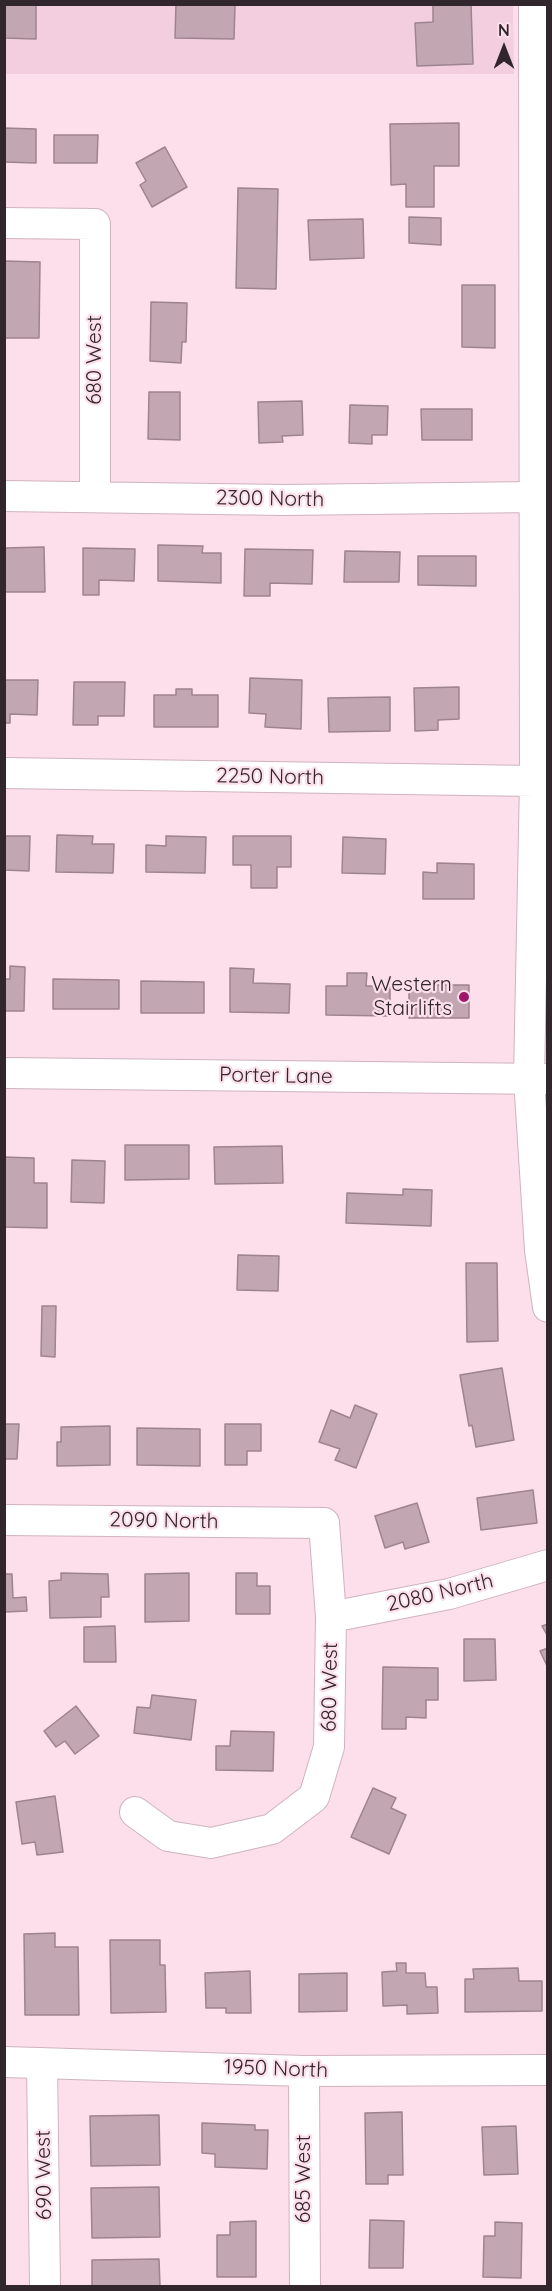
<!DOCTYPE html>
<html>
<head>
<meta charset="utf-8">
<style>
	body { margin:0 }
	#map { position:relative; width:552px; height:2291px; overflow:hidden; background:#fcdfeb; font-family:Quicksand,sans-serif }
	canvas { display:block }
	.frame { position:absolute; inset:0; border:6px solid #31262b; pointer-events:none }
	.north { position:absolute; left:474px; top:18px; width:60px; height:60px; -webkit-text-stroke:4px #fcdfeb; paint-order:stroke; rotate:0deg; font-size:16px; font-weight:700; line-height:24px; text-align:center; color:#31262b }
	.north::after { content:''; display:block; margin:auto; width:21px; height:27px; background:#31262b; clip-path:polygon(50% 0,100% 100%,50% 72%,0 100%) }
</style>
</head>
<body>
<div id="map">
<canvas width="552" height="2291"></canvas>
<div class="frame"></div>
<div class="north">N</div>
</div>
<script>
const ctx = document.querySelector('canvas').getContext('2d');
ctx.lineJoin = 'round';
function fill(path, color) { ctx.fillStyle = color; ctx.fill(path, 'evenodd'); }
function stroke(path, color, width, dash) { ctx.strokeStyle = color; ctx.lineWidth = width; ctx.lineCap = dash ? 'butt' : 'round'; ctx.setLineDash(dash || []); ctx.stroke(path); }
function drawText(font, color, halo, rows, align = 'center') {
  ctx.font = font + ' Quicksand,sans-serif'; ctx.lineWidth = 4.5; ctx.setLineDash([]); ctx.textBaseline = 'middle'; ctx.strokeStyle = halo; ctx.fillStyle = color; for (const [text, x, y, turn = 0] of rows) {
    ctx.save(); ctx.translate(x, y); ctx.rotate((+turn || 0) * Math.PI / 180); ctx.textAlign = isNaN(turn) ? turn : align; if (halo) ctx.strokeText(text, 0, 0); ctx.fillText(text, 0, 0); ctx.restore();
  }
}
const built = new Path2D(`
	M 4,5 L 513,5 L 514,74 L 5,74 Z`);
const building = new Path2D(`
	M 4,4 L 36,4 L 36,39 L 4,38 Z
	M 176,4 L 235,4 L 234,39 L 175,38 Z
	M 433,4 L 471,4 L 473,64 L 417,66 L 415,23 L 433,22 Z
	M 459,123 L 459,166 L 434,166 L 434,207 L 406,207 L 406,184 L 391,185 L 390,124 Z
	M 4,128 L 36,129 L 36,163 L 4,162 Z
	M 54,135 L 98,135 L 97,163 L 54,163 Z
	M 165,147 L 187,187 L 152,207 L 140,185 L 146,181 L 136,163 Z
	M 238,188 L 278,189 L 276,289 L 236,288 Z
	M 409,217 L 441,218 L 441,245 L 409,243 Z
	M 363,219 L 364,258 L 310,260 L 308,220 Z
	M 4,261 L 40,262 L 39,338 L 4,338 Z
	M 462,285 L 495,285 L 495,348 L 462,347 Z
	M 151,302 L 187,303 L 186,342 L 182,342 L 181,363 L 150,361 Z
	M 149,392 L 180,392 L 180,440 L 148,439 Z
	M 302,401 L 303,435 L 282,436 L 283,442 L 259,443 L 258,402 Z
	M 350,405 L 388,406 L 387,435 L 372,435 L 372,444 L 349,443 Z
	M 421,409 L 472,409 L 472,440 L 422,440 Z
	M 158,545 L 203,546 L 202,553 L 221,553 L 221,583 L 158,581 Z
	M 44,547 L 45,592 L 4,592 L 4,548 Z
	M 83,548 L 135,549 L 134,581 L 99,580 L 99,595 L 83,595 Z
	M 245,549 L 313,550 L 312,584 L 270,583 L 270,596 L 244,596 Z
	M 345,551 L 400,552 L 399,582 L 344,582 Z
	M 418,556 L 476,556 L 476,586 L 418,585 Z
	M 250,678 L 302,680 L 301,729 L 265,727 L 266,714 L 249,713 Z
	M 4,680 L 38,680 L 37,715 L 10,714 L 10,723 L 4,723 Z
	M 74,682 L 125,682 L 124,716 L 98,716 L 98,725 L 73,725 Z
	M 459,687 L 459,719 L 438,720 L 438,730 L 415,731 L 414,688 Z
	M 176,689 L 192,689 L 192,695 L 218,695 L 218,727 L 154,727 L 154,695 L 176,695 Z
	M 390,697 L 390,731 L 329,732 L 328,698 Z
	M 57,835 L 93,836 L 92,844 L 114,844 L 113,873 L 56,872 Z
	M 4,836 L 30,836 L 29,871 L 4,870 Z
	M 166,836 L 206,837 L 205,873 L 146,872 L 146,845 L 166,846 Z
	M 233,836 L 291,836 L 291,867 L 277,867 L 277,888 L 251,888 L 251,865 L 233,865 Z
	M 343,837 L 386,839 L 385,874 L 342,873 Z
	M 437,863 L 474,864 L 474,899 L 423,899 L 423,872 L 437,873 Z
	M 10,966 L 25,967 L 24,1011 L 4,1011 L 4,979 L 10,979 Z
	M 230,968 L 254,969 L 253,983 L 290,984 L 289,1013 L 230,1012 Z
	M 347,973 L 367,973 L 366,986 L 390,986 L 390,1016 L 326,1015 L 326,986 L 347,986 Z
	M 53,979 L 119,980 L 119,1009 L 53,1009 Z
	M 141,981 L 204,982 L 204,1013 L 141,1013 Z
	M 409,985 L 469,985 L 469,1018 L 409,1018 Z
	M 125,1145 L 189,1145 L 189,1179 L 125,1180 Z
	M 282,1146 L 283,1183 L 215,1184 L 214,1147 Z
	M 4,1157 L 34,1158 L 34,1183 L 47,1183 L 47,1228 L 4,1227 Z
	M 72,1160 L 105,1161 L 104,1203 L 71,1202 Z
	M 403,1189 L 432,1190 L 431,1226 L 346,1223 L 347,1193 L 403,1195 Z
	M 238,1255 L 279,1256 L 278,1291 L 237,1290 Z
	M 466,1263 L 497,1263 L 498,1341 L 467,1342 Z
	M 42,1306 L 56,1306 L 55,1357 L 41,1356 Z
	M 502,1368 L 514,1440 L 476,1447 L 472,1425 L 469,1426 L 460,1375 Z
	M 355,1405 L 377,1414 L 356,1468 L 335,1460 L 340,1449 L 319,1442 L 331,1410 L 350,1418 Z
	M 4,1424 L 19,1424 L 17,1459 L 4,1459 Z
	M 225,1424 L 261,1424 L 261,1451 L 247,1451 L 247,1465 L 225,1465 Z
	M 110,1426 L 110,1465 L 57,1466 L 57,1442 L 61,1442 L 61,1427 Z
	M 137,1428 L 200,1429 L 200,1466 L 137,1465 Z
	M 533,1490 L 537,1523 L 481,1530 L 477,1498 Z
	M 417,1503 L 429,1542 L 405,1549 L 403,1542 L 385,1548 L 375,1516 Z
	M 61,1573 L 108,1574 L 109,1597 L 101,1597 L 101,1617 L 50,1618 L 49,1581 L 61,1580 Z
	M 189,1573 L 189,1621 L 145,1622 L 145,1574 Z
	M 236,1573 L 257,1573 L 257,1586 L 270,1586 L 270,1614 L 236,1614 Z
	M 4,1574 L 12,1574 L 13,1598 L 26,1597 L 27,1611 L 4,1612 Z
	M 548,1624 L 548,1637 L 542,1626 Z
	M 115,1626 L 116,1662 L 84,1662 L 84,1627 Z
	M 464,1639 L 495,1639 L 496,1680 L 464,1681 Z
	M 548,1648 L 548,1668 L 540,1651 Z
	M 383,1667 L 438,1668 L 438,1700 L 426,1700 L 426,1718 L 406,1717 L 406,1729 L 382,1729 Z
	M 152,1695 L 196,1700 L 191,1740 L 134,1733 L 137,1707 L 150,1708 Z
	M 76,1706 L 99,1736 L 75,1754 L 65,1741 L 56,1747 L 44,1731 Z
	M 231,1731 L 274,1732 L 273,1771 L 216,1770 L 216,1746 L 230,1746 Z
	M 373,1788 L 396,1798 L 391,1808 L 406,1815 L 389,1854 L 351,1837 Z
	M 55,1796 L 63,1852 L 37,1855 L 35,1842 L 22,1844 L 16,1802 Z
	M 55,1933 L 55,1947 L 78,1947 L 79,2015 L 25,2015 L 24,1934 Z
	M 110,1940 L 160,1940 L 160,1965 L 165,1965 L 166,2012 L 111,2013 Z
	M 396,1963 L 406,1963 L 406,1973 L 425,1973 L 426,1987 L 437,1987 L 438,2013 L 407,2014 L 407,2005 L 383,2006 L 382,1972 L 397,1971 Z
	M 518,1968 L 519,1981 L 542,1981 L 542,2011 L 465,2012 L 465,1979 L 474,1979 L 473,1969 Z
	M 250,1971 L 251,2013 L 226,2013 L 226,2008 L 206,2008 L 205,1973 Z
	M 347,1973 L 347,2011 L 299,2012 L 299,1974 Z
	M 402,2112 L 403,2175 L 388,2175 L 388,2184 L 366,2184 L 365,2113 Z
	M 159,2115 L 160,2165 L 91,2166 L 90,2116 Z
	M 202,2123 L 255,2125 L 255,2130 L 268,2130 L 267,2169 L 215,2167 L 215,2154 L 202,2153 Z
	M 516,2126 L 518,2174 L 484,2175 L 482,2127 Z
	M 159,2187 L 160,2237 L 92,2238 L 91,2188 Z
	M 370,2220 L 404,2221 L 403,2268 L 369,2268 Z
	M 256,2221 L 256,2277 L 217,2277 L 217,2235 L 230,2235 L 230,2222 Z
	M 495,2222 L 522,2223 L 521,2278 L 483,2277 L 484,2236 L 495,2236 Z
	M 159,2259 L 160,2286 L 92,2286 L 92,2260 Z`);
const minor = new Path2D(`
	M 534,4 L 535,781 L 529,1078 L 540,1250 L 548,1307
	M 4,223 L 95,224 L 95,496
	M 4,496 L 284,500 L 535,497
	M 4,773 L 535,781
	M 4,1073 L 547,1079
	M 4,1520 L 324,1523 L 331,1617 L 329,1747 L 314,1797 L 272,1829 L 211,1843 L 168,1836 L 135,1812
	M 331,1617 L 449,1594 L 548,1565
	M 4,2062 L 304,2071 L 548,2070
	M 42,2063 L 45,2286
	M 304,2071 L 305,2286`);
const markers = [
	[464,997,6,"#9d1768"]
];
const streetNames = [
	["680 West",95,360,-90],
	["2300 North",270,499,1],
	["2250 North",270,777,1],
	["Porter Lane",276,1076,1],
	["2090 North",164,1521,1],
	["2080 North",440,1593,-13],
	["680 West",330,1687,-89],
	["1950 North",276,2069,2],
	["690 West",44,2175,-91],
	["685 West",304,2179,-90]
];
const poiNames = [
	["Western",452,985],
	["Stairlifts",452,1009]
];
fill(built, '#f2cede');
fill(building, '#c2a6b2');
stroke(building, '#9e848f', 1.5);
stroke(minor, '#cfb3bf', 32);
stroke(minor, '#fff', 30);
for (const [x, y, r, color] of markers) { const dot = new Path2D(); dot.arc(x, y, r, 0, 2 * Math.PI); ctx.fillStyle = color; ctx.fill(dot); stroke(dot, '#fcdfeb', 2); }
drawText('21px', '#31262b', '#fcdfeb', streetNames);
drawText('21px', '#31262b', '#fcdfeb', poiNames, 'right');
</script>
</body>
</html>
